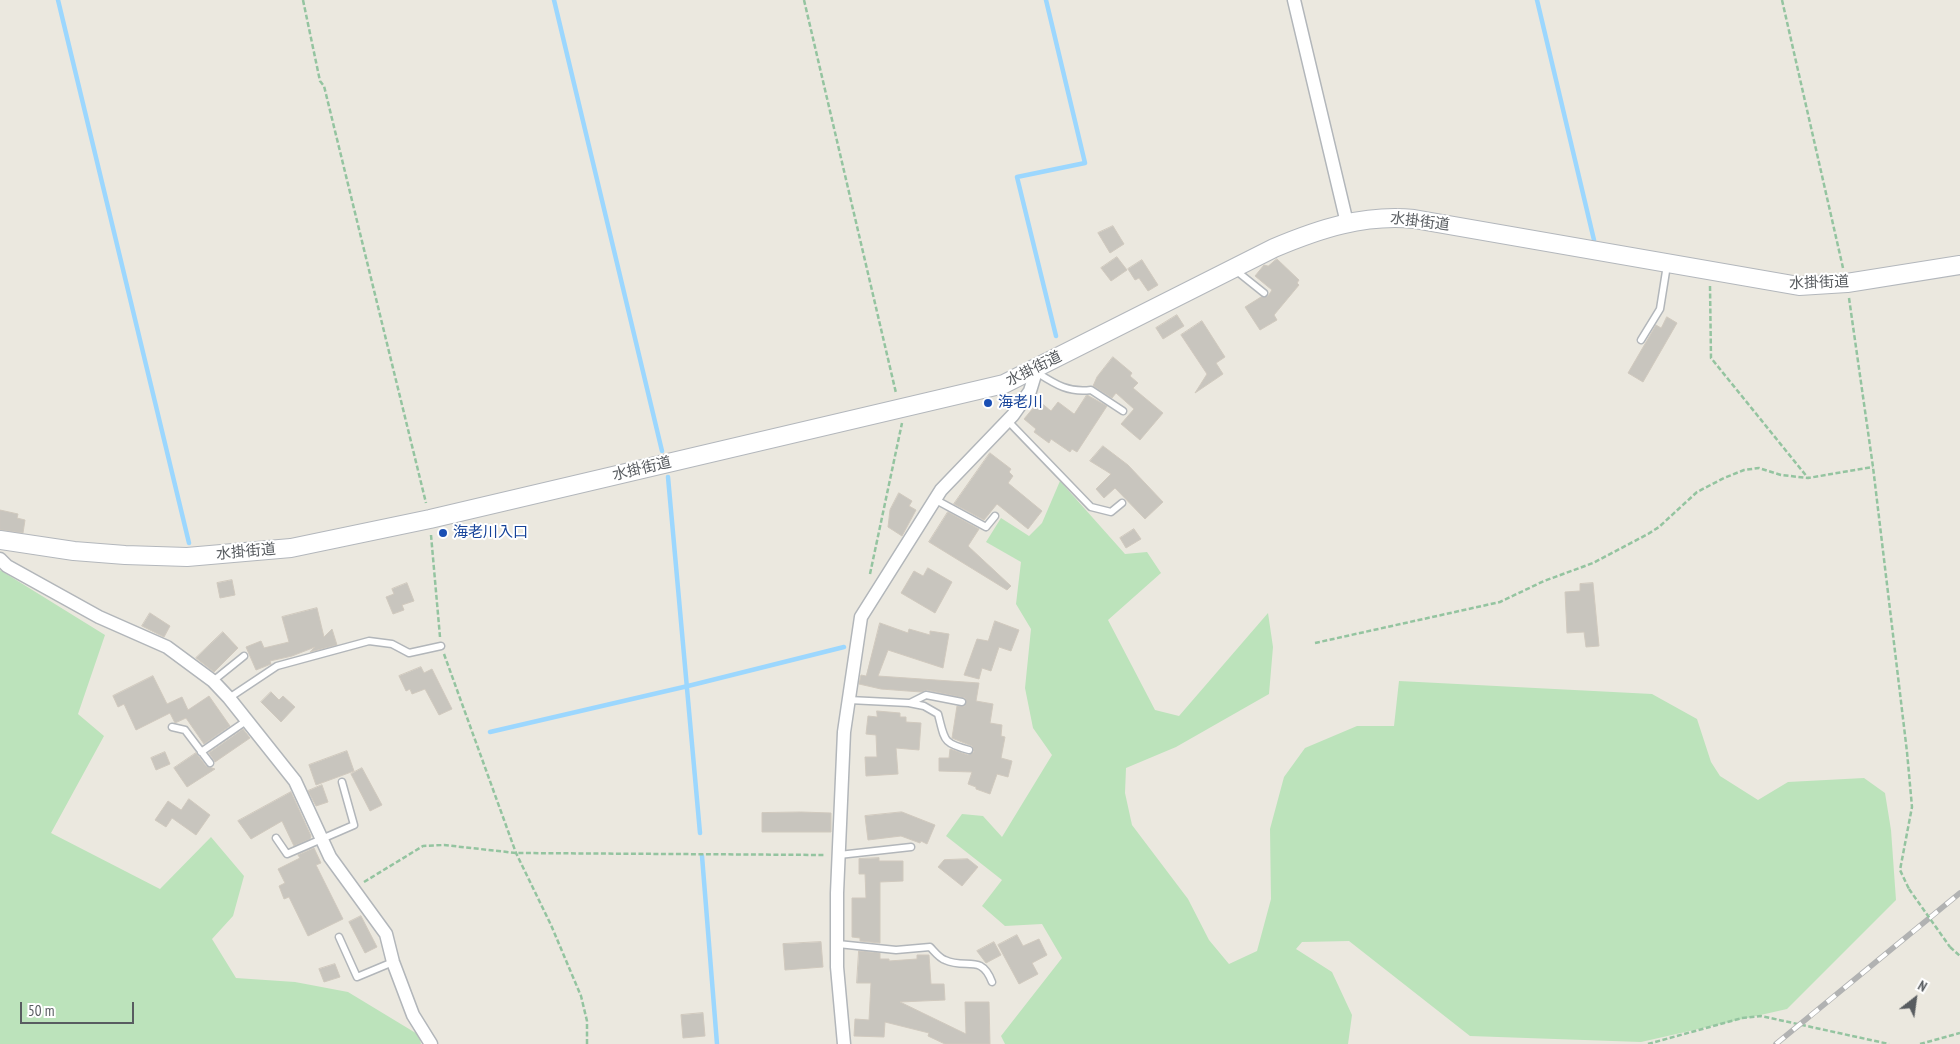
<!DOCTYPE html>
<html>
<head>
<meta charset="utf-8">
<style>
	body { margin:0 }
	#map { position:relative; width:1960px; height:1044px; overflow:hidden; background:#ebe8df; font-family:"PT Sans Narrow",sans-serif }
	canvas { display:block }
	.north { position:absolute; left:1890px; top:974px; width:50px; height:50px; -webkit-text-stroke:4px #fff; paint-order:stroke; rotate:30deg; font-size:14px; font-weight:700; line-height:20px; text-align:center; color:#585c60 }
	.north::after { content:''; display:block; margin:auto; width:18px; height:22px; background:#585c60; clip-path:polygon(50% 0,100% 100%,50% 72%,0 100%) }
	.scale { position:absolute; left:20px; top:1002px; width:114px; height:22px; box-sizing:border-box; border:2px solid #585c60; border-top:0; padding-left:6px; font-size:15px; line-height:18px; white-space:nowrap; color:#585c60; -webkit-text-stroke:4px #fff; paint-order:stroke }
</style>
</head>
<body>
<div id="map">
<canvas width="1960" height="1044"></canvas>
<div class="north">N</div>
<div class="scale">50 m</div>
</div>
<script>
const ctx = document.querySelector('canvas').getContext('2d');
ctx.lineJoin = 'round';
function fill(path, color) { ctx.fillStyle = color; ctx.fill(path, 'evenodd'); }
function stroke(path, color, width, dash) { ctx.strokeStyle = color; ctx.lineWidth = width; ctx.lineCap = dash ? 'butt' : 'round'; ctx.setLineDash(dash || []); ctx.stroke(path); }
function drawText(font, color, halo, rows, align = 'center') {
  ctx.font = font + ' "PT Sans Narrow","Noto Sans JP",sans-serif'; ctx.lineWidth = 4; ctx.setLineDash([]); ctx.textBaseline = 'middle'; ctx.strokeStyle = halo; ctx.fillStyle = color; for (const [text, x, y, turn = 0] of rows) {
    ctx.save(); ctx.translate(x, y); ctx.rotate((+turn || 0) * Math.PI / 180); ctx.textAlign = isNaN(turn) ? turn : align; if (halo) ctx.strokeText(text, 0, 0); ctx.fillText(text, 0, 0); ctx.restore();
  }
}
const green = new Path2D(`
	M 1060,481 L 1125,554 L 1147,552 L 1161,573 L 1108,620 L 1155,710 L 1179,716 L 1268,613 L 1273,647 L 1269,694 L 1176,747 L 1126,768 L 1125,793 L 1132,825 L 1188,899 L 1209,940 L 1229,964 L 1257,951 L 1271,899 L 1270,829 L 1284,777 L 1305,748 L 1357,726 L 1394,726 L 1399,681 L 1652,694 L 1697,719 L 1711,762 L 1720,776 L 1758,800 L 1788,782 L 1864,778 L 1885,793 L 1891,830 L 1896,900 L 1787,1009 L 1641,1042 L 1470,1036 L 1349,941 L 1302,942 L 1296,949 L 1332,972 L 1352,1015 L 1348,1044 L 1005,1044 L 1001,1036 L 1062,958 L 1042,924 L 1005,926 L 982,906 L 1002,880 L 946,836 L 962,814 L 983,816 L 1002,837 L 1052,755 L 1033,728 L 1025,688 L 1031,629 L 1016,604 L 1021,562 L 986,542 L 1001,518 L 1029,536 L 1042,523 Z
	M 0,570 L 105,635 L 78,714 L 104,736 L 51,833 L 160,889 L 211,837 L 244,876 L 233,916 L 212,939 L 236,978 L 295,982 L 348,992 L 419,1035 L 421,1044 L 0,1044 Z`);
const stream = new Path2D(`
	M 58,0 L 189,543
	M 554,0 L 662,451
	M 1046,0 L 1085,163 L 1017,177 L 1056,336
	M 1537,0 L 1594,240
	M 668,477 L 700,833
	M 490,732 L 688,686 L 844,647
	M 702,856 L 717,1044`);
const building = new Path2D(`
	M 1113,226 L 1124,244 L 1110,253 L 1098,233 Z
	M 1117,257 L 1127,270 L 1111,281 L 1101,268 Z
	M 1277,259 L 1299,280 L 1297,283 L 1299,285 L 1274,315 L 1277,320 L 1260,330 L 1245,307 L 1261,297 L 1268,296 L 1272,290 L 1255,276 L 1264,265 L 1268,266 Z
	M 1142,260 L 1158,285 L 1148,291 L 1139,278 L 1135,280 L 1128,269 Z
	M 1177,315 L 1184,326 L 1163,339 L 1156,328 Z
	M 1667,317 L 1677,323 L 1643,382 L 1628,373 L 1656,325 L 1661,328 Z
	M 1202,321 L 1225,357 L 1216,363 L 1223,374 L 1195,393 L 1207,374 L 1181,335 Z
	M 1113,357 L 1132,373 L 1130,376 L 1138,383 L 1133,388 L 1163,413 L 1140,440 L 1121,424 L 1134,409 L 1116,393 L 1112,398 L 1093,386 L 1097,377 Z
	M 1087,395 L 1107,406 L 1077,452 L 1072,449 L 1070,452 L 1051,439 L 1049,443 L 1034,432 L 1036,429 L 1024,419 L 1039,401 L 1051,411 L 1058,402 L 1074,414 Z
	M 1103,446 L 1128,465 L 1163,502 L 1145,519 L 1115,488 L 1104,498 L 1096,489 L 1111,474 L 1090,461 Z
	M 990,453 L 1011,469 L 1009,472 L 1013,476 L 1008,483 L 1042,511 L 1028,529 L 997,504 L 984,520 L 954,504 Z
	M 899,493 L 912,501 L 909,506 L 916,510 L 902,536 L 888,527 L 890,510 Z
	M 0,510 L 18,514 L 17,518 L 25,520 L 23,533 L 0,530 Z
	M 948,512 L 979,529 L 968,546 L 1011,586 L 1007,590 L 929,542 Z
	M 1134,529 L 1141,539 L 1126,548 L 1120,538 Z
	M 928,568 L 952,582 L 935,613 L 901,593 L 914,571 L 923,576 Z
	M 232,580 L 235,595 L 220,598 L 217,583 Z
	M 407,583 L 414,601 L 402,605 L 404,610 L 393,614 L 386,597 L 394,594 L 392,589 Z
	M 1593,583 L 1599,646 L 1586,647 L 1584,632 L 1567,633 L 1565,592 L 1580,591 L 1580,584 Z
	M 317,608 L 324,637 L 332,629 L 337,645 L 310,652 L 315,647 L 292,656 L 270,661 L 271,664 L 256,670 L 246,647 L 261,641 L 264,648 L 289,642 L 282,617 Z
	M 150,613 L 170,626 L 164,637 L 142,626 Z
	M 995,621 L 1019,630 L 1011,651 L 999,647 L 991,671 L 982,668 L 979,679 L 964,675 L 977,639 L 988,641 Z
	M 880,623 L 908,633 L 909,629 L 930,635 L 930,631 L 949,634 L 943,668 L 888,650 L 878,676 L 979,683 L 976,701 L 993,704 L 990,723 L 1002,725 L 1001,736 L 1005,737 L 1001,758 L 1012,761 L 1008,777 L 997,774 L 990,794 L 976,789 L 976,787 L 968,784 L 972,772 L 939,771 L 939,758 L 949,758 L 950,749 L 968,755 L 974,752 L 972,746 L 952,738 L 957,706 L 965,706 L 965,698 L 927,690 L 921,692 L 881,689 L 859,684 L 861,675 L 866,676 Z
	M 223,632 L 238,648 L 214,672 L 196,658 Z
	M 421,667 L 424,673 L 432,669 L 452,709 L 439,715 L 425,689 L 412,694 L 410,689 L 406,691 L 399,676 Z
	M 153,676 L 167,704 L 182,697 L 188,710 L 209,696 L 230,726 L 204,744 L 186,718 L 175,723 L 170,713 L 136,730 L 124,704 L 118,707 L 113,696 Z
	M 271,692 L 279,700 L 283,696 L 295,707 L 281,722 L 261,702 Z
	M 877,711 L 900,713 L 900,717 L 906,717 L 906,722 L 921,723 L 919,750 L 896,748 L 898,774 L 866,776 L 865,757 L 877,757 L 876,735 L 866,734 L 868,716 L 877,717 Z
	M 243,729 L 250,738 L 215,762 L 209,753 Z
	M 347,751 L 354,771 L 316,785 L 309,765 Z
	M 165,752 L 170,764 L 156,770 L 151,758 Z
	M 196,753 L 206,766 L 215,769 L 187,787 L 174,768 Z
	M 362,768 L 382,805 L 370,811 L 351,774 Z
	M 322,785 L 328,802 L 316,806 L 308,791 Z
	M 291,792 L 311,836 L 310,839 L 294,846 L 282,821 L 251,839 L 238,821 Z
	M 189,799 L 210,815 L 196,835 L 172,818 L 166,827 L 155,820 L 168,801 L 181,810 Z
	M 801,812 L 831,813 L 831,832 L 762,832 L 762,813 Z
	M 902,812 L 935,825 L 927,844 L 921,841 L 920,843 L 901,836 L 868,840 L 865,816 Z
	M 314,848 L 321,863 L 316,865 L 343,919 L 308,936 L 289,897 L 284,899 L 279,886 L 285,883 L 278,869 L 300,858 L 298,855 Z
	M 879,858 L 879,861 L 903,861 L 903,881 L 880,882 L 880,943 L 860,941 L 860,938 L 852,937 L 852,898 L 866,898 L 865,874 L 859,874 L 859,859 Z
	M 968,859 L 978,867 L 962,886 L 938,867 L 944,860 Z
	M 361,916 L 377,947 L 365,953 L 349,922 Z
	M 1017,935 L 1023,946 L 1039,939 L 1047,955 L 1032,963 L 1038,974 L 1019,984 L 998,945 Z
	M 821,942 L 823,967 L 785,970 L 783,944 Z
	M 994,942 L 1001,955 L 986,963 L 977,951 Z
	M 859,951 L 880,953 L 880,959 L 889,959 L 889,961 L 917,959 L 917,955 L 929,955 L 931,984 L 944,984 L 945,1000 L 900,1002 L 966,1034 L 965,1002 L 989,1002 L 990,1044 L 945,1044 L 928,1036 L 929,1033 L 885,1022 L 884,1037 L 854,1036 L 855,1019 L 869,1020 L 871,983 L 857,983 Z
	M 335,964 L 340,977 L 324,982 L 319,969 Z
	M 703,1013 L 705,1036 L 683,1038 L 681,1015 Z`);
const path = new Path2D(`
	M 303,0 L 320,81 L 324,86 L 426,503
	M 804,0 L 896,393
	M 1782,0 L 1843,268
	M 1710,286 L 1711,358 L 1808,478
	M 1849,298 L 1873,467 L 1907,752 L 1912,807 L 1900,870 L 1909,889
	M 431,535 L 440,637
	M 870,574 L 902,423
	M 1315,643 L 1500,602 L 1544,581 L 1593,563 L 1648,534 L 1659,527 L 1697,492 L 1724,478 L 1744,470 L 1759,468 L 1781,475 L 1808,478 L 1873,467
	M 444,654 L 516,853 L 551,925 L 581,996 L 587,1021 L 587,1044
	M 364,882 L 423,846 L 444,845 L 516,853 L 825,855
	M 1950,947 L 1960,956
	M 1648,1044 L 1742,1018 L 1761,1016 L 1889,1044
	M 1920,1044 L 1960,1033`);
const lane = new Path2D(`
	M 1234,269 L 1264,293
	M 1641,340 L 1660,309 L 1667,265
	M 1036,372 C 1055,384 1068,393 1091,390 L 1123,411
	M 1008,421 L 1091,507 L 1111,512 L 1122,503
	M 936,500 L 986,527 L 995,516
	M 213,681 L 244,656
	M 229,698 L 277,666 L 369,641 L 392,644 L 409,653 L 441,646
	M 849,700 L 909,703 L 924,706 L 938,714 C 945,740 942,743 969,750
	M 910,703 L 926,695 L 962,702
	M 172,727 L 185,730 L 210,763
	M 201,752 L 246,721
	M 276,838 L 287,854 L 354,825 L 342,782
	M 839,855 L 911,847
	M 339,937 L 357,977 L 393,962
	M 838,944 L 896,950 L 930,947 C 934,951 939,958 945,960 C 966,970 981,953 992,982`);
const street = new Path2D(`
	M 1294,0 L 1347,223
	M 0,559 L 7,566 L 99,617 L 167,647 L 213,681 L 229,698 L 295,781 L 330,857 L 386,934 L 393,962 L 413,1015 L 431,1044
	M 844,1044 L 837,967 L 837,893 L 844,732 L 861,617 L 941,490 L 1013,415 L 1030,391 L 1037,368`);
const secondary = new Path2D(`
	M 0,540 L 74,551 L 125,555 L 187,557 L 291,548 L 430,519 L 1004,384 L 1274,248 C 1319,229 1364,214 1414,219 L 1799,286 L 1847,283 L 1960,265`);
const rail = new Path2D(`
	M 1776,1044 L 1960,893`);
const pathBridge = new Path2D(`
	M 1909,889 L 1950,947`);
const markers = [
	[988,403,5,"#1a4fb4"],
	[443,533,5,"#1a4fb4"]
];
const streetNames = [
	["水掛街道",1420,222,7],
	["水掛街道",1819,283,-2],
	["水掛街道",1034,369,-26],
	["水掛街道",642,469,-13],
	["水掛街道",246,552,-5]
];
const transitNames = [
	["海老川",998,403],
	["海老川入口",453,533]
];
fill(green, '#bce3bb');
stroke(stream, '#9cd7fe', 4.5);
fill(building, '#c8c5be');
stroke(building, '#d0c9be', 1);
stroke(lane, '#b2b6ba', 9);
stroke(street, '#b2b6ba', 15);
stroke(secondary, '#b3b7bc', 20);
stroke(path, '#94c4a0', 2.5, [5, 2.5]);
stroke(lane, '#fff', 6);
stroke(street, '#fff', 12);
stroke(secondary, '#fff', 18);
stroke(rail, '#b1b2b2', 5.5);
stroke(rail, '#fff', 4, [11]);
stroke(pathBridge, '#94c4a0', 2.5, [5, 2.5]);
for (const [x, y, r, color] of markers) { const dot = new Path2D(); dot.arc(x, y, r, 0, 2 * Math.PI); ctx.fillStyle = color; ctx.fill(dot); stroke(dot, '#fff', 2); }
drawText('15px', '#585c60', '#fff', streetNames);
drawText('15px', '#164399', '#fff', transitNames, 'left');
</script>
</body>
</html>
